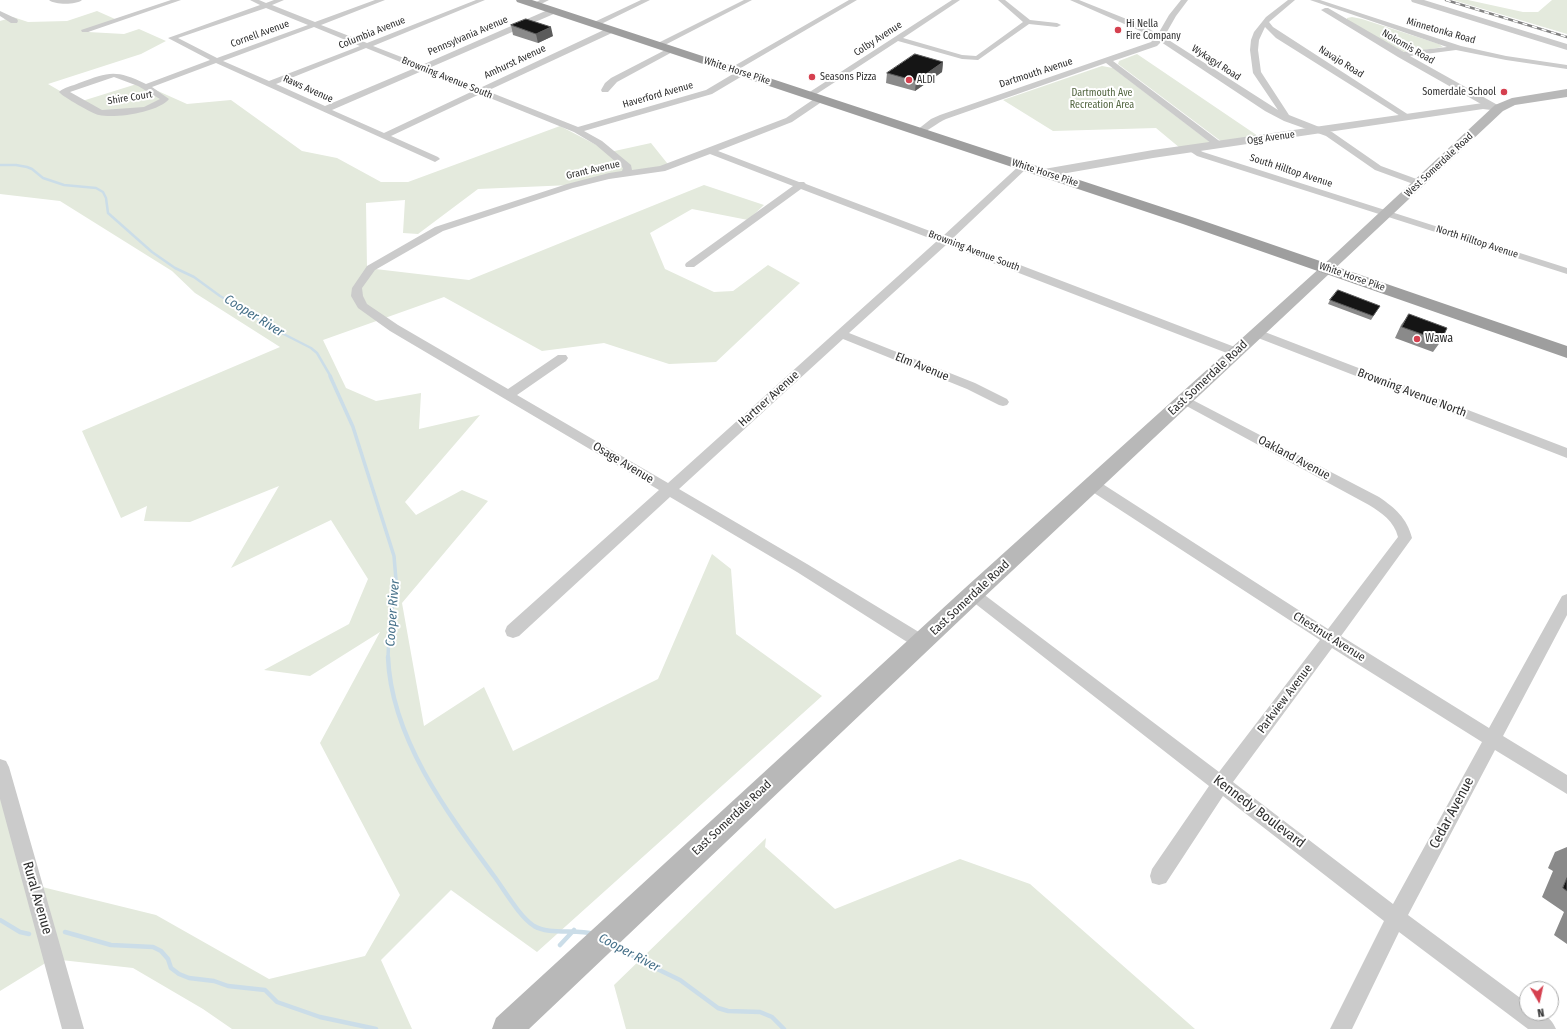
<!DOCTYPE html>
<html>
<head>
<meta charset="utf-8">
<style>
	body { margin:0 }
	#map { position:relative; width:1567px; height:1029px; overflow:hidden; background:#fff; font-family:"Fira Sans Condensed",sans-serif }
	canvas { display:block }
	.north { position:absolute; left:1519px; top:981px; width:40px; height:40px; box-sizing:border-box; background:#fff; border:1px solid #ababab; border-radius:50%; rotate:171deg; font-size:11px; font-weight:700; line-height:16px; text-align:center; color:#2e2e2e }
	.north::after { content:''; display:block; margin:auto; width:14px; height:18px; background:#d5404f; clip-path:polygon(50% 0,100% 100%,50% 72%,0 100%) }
</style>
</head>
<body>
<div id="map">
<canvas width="1567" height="1029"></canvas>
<div class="north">N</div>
</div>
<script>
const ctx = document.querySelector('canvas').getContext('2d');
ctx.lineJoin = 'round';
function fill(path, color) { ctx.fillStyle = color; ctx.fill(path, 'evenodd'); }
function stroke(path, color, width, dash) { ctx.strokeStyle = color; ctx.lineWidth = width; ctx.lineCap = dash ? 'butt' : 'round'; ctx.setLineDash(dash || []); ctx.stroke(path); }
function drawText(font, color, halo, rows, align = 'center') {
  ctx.font = font + ' "Fira Sans Condensed",sans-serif'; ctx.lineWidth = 4; ctx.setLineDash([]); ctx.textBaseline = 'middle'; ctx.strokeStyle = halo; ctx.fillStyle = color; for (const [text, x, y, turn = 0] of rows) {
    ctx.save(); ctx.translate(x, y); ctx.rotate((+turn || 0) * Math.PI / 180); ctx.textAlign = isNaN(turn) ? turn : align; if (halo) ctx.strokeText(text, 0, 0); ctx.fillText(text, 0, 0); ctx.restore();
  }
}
const green = new Path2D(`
	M 1453,0 L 1468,0 L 1523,12 L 1538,12 L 1552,0 L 1567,0 L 1567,34 Z
	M 97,11 L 115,19 L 88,32 L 124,34 L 139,29 L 166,41 L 141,54 L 48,84 L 79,102 L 140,83 L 187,104 L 231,100 L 302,151 L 337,158 L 381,182 L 408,182 L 560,126 L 610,152 L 651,143 L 671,168 L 571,185 L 478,189 L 418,234 L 403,233 L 405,200 L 366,203 L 367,268 L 469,280 L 704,185 L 764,205 L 748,220 L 692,209 L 650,233 L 665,269 L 714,292 L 733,291 L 768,265 L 800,283 L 716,362 L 669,364 L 604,343 L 542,351 L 444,297 L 323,340 L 346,388 L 376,401 L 421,393 L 419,429 L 480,415 L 405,502 L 416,515 L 462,490 L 488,501 L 402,603 L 424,726 L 484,687 L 513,751 L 658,679 L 712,554 L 731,569 L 736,634 L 822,696 L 537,952 L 451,890 L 381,960 L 412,1029 L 232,1029 L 203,1009 L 133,968 L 52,959 L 0,991 L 0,778 L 30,884 L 156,915 L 269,979 L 365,956 L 400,895 L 320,743 L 380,632 L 310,676 L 264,670 L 349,624 L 368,579 L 331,520 L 231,568 L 279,486 L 190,522 L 144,521 L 147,506 L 121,518 L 82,431 L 280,347 L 195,293 L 172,271 L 60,201 L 0,194 L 0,21 L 13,17 L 28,22 L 67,21 Z
	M 1352,17 L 1362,19 L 1439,44 L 1443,47 L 1406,53 L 1347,21 L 1347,18 Z
	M 1137,54 L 1258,136 L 1222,142 L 1118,64 L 1119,61 Z
	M 1102,66 L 1113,68 L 1211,143 L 1180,148 L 1156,128 L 1053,131 L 1003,100 Z
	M 766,838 L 765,847 L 835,909 L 960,859 L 1030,884 L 1195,1029 L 626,1029 L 614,985 Z`);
const streamFar2 = new Path2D(`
	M 0,165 L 16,165 L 27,167 L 32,169 L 43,178 L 64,185 L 96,188 L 103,192 L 106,198 L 108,213 L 152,252 L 175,268 L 194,277 L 220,296 L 248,312 L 264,324 L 311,348 L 317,353 L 331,377`);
const streamFar1 = new Path2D(`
	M 330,376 L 353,427 L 394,556 L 396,580 L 389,631 L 388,658`);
const stream = new Path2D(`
	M 388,657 C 391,738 448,814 494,876 C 505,891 519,916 534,926 C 549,935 576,929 594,934
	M 0,920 L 20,932 L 29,934
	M 65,932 L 111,945 L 153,947 L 161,951 L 168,959 L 171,968 L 179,974 L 189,978 L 214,981 L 228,986 L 265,990 L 277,1002 L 320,1017 L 376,1029
	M 560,945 L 574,930
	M 614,945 L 649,965 L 680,980 L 718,1008 L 728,1011 L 760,1012 L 772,1017 L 784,1029`);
const minor = new Path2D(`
	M 49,0 L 82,0 C 76,5 55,5 49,0 Z
	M 171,0 L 181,0 L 88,32 L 82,32 L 81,30 Z
	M 250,0 L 259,0 L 266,3 L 274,0 L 284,0 L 272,5 L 315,22 L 375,0 L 385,0 L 321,25 L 367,43 L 476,0 L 485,0 L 373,46 L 422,65 L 550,9 L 556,9 L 556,13 L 429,68 L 480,88 L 608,28 L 614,28 L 614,32 L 487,91 L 578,127 L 706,90 L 738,71 L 744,71 L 744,75 L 712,94 L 584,131 L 602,141 L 631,165 L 632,170 L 660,166 L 786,118 L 817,97 L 823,97 L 824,99 L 823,101 L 792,122 L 718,151 L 799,182 L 804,182 L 806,184 L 943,236 L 1021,164 L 1027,164 L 1029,166 L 1027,168 L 952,239 L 1240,349 L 1242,352 L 1240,355 L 1232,355 L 946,245 L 849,333 L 975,383 L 1007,399 L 1009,402 L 1007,405 L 1003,406 L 999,405 L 967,389 L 843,339 L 679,489 L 807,564 L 927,637 L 929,642 L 927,647 L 921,649 L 915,647 L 797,572 L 670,497 L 519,636 L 513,638 L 507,636 L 505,631 L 507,626 L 659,490 L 390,331 L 358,308 L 351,296 L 352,288 L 367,266 L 435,227 L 567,184 L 609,173 L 622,171 L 623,168 L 596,145 L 574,132 L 480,94 L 391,136 L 438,157 L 440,159 L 435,162 L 216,63 L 152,87 L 169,99 C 159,112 115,119 99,115 C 93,114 63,97 59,92 C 64,87 73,86 79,83 C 109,72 115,69 146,84 L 210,60 L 168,38 L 260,5 ZM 266,8 L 308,25 L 217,58 L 178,38 ZM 314,27 L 360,46 L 269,81 L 223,61 ZM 366,48 L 415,68 L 325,106 L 276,84 ZM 422,71 L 473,91 L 384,133 L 332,110 ZM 114,77 L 138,86 L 160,99 L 144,107 L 102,110 L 70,92 ZM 710,154 L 793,186 L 686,263 L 685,265 L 686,267 L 694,267 L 801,189 L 937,241 L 668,483 L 517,395 L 566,361 L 568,358 L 566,355 L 558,355 L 508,389 L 398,325 L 367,304 L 363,296 L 362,288 L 375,270 L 443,231 L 573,188 L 609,179 L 665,171 Z
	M 540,0 L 549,0 L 537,6 L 533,6 L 533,4 Z
	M 641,0 L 650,0 L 597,26 L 594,26 L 590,24 Z
	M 744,0 L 752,0 L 661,47 L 658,47 L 654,45 Z
	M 849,0 L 857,0 L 734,72 L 728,72 L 727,70 Z
	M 952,0 L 960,0 L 903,38 L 962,55 L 976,56 L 1023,22 L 998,0 L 1005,0 L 1030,20 L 1057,23 L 1061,25 L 1057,27 L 1029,24 L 978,60 L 962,59 L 898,41 L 812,97 L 806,97 L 805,95 Z
	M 1070,0 L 1079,0 L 1144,26 L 1158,34 L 1169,15 L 1181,0 L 1188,0 L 1176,16 L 1164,37 L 1278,110 L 1253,73 L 1250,50 L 1251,40 L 1254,32 L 1266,17 L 1288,0 L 1295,0 L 1269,22 L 1273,27 L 1412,117 L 1408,120 L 1405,119 L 1276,38 L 1265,27 L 1259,40 L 1258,50 L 1261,72 L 1289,115 L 1332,132 L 1381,166 L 1422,181 L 1424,183 L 1419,186 L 1416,185 L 1375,170 L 1326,136 L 1284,121 L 1265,111 L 1161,42 L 1157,46 L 1113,61 L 1222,143 L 1223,145 L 1222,147 L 1216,147 L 1106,63 L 946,119 C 938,122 924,135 917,134 L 916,132 L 917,130 L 931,119 L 940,115 L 1151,42 L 1155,38 L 1138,30 Z
	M 1310,0 L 1320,0 L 1461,46 L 1506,56 L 1567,65 L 1567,69 L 1506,60 L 1456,50 L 1410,56 L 1503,108 L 1502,110 L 1496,110 L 1481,104 L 1398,57 L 1321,10 L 1325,8 L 1328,8 L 1404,52 L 1447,47 Z
	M 0,11 L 17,19 L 18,21 L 17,23 L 11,23 L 0,16 Z
	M 669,48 L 672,48 L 676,50 L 617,82 L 608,92 L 602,92 L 601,90 L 605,83 L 611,78 Z
	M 1189,145 L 1203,152 L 1567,268 L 1567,274 L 1197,156 L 1185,148 Z
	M 1257,329 L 1567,448 L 1567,458 L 1253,336 L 1251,333 L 1253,330 Z
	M 1185,396 L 1379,497 C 1395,508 1407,518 1412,538 L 1341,636 L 1489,728 L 1562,596 L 1567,594 L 1567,615 L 1503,736 L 1567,775 L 1567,794 L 1495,750 L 1408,915 L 1527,1003 L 1527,1013 C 1541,1013 1550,1015 1556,1029 L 1528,1029 L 1399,932 L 1352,1029 L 1330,1029 L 1384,921 L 1223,796 L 1166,883 L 1159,885 L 1152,883 L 1150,876 L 1152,869 L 1209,786 L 968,598 L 965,594 L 968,590 L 973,588 L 978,590 L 1219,772 L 1320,640 L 1088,489 L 1086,485 L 1088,481 L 1093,480 L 1098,481 L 1328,629 L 1398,537 C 1394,521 1382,513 1369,505 L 1181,403 L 1179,400 L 1181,397 ZM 1332,648 L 1482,742 L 1393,904 L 1233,782 Z
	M 0,759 L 6,761 L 9,767 L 84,1029 L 62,1029 L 0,799 Z`);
const tertiary = new Path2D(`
	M 1411,0 L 1424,0 L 1567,44 L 1567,50 L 1412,2 Z
	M 1483,103 L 1499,105 L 1504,108 L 1499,111 L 1483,109 L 1153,158 L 1044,177 L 1040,176 L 1038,173 L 1040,170 L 1044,169 L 1153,150 Z`);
const secondary = new Path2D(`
	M 1567,89 L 1567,97 L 1515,105 L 1503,111 L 981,600 L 529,1029 L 492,1029 L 496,1018 L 965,588 L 1322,266 L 1495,105 L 1512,98 Z`);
const trunk = new Path2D(`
	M 516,0 L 532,0 L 1195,218 L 1567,346 L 1567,358 L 1183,224 L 517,2 Z`);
const rail = new Path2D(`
	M 1446,0 L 1567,37`);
const wall = new Path2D(`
	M 511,25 L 553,36 L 538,43 L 513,35 Z
	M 943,62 L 942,72 L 915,91 L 886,83 L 887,73 Z
	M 1330,300 L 1380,306 L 1371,320 L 1328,304 Z
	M 1409,314 L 1441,341 L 1433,352 L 1395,338 L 1401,325 Z
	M 1567,847 L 1567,944 L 1554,935 L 1564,912 L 1542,897 L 1553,871 L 1548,868 L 1555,852 Z`);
const shadedWall = new Path2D(`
	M 551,27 L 553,36 L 538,43 L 536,34 Z
	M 943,62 L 942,72 L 915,91 L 916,81 Z`);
const building = new Path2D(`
	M 526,19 L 551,27 L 536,34 L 511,25 Z
	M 915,54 L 943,62 L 916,81 L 887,73 Z
	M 1338,290 L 1380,306 L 1373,316 L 1330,300 Z
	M 1409,314 L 1447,328 L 1441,341 L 1402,327 Z
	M 1567,878 L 1567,891 L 1563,888 Z`);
const markers = [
	[1118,30,4,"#d5404f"],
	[812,77,4,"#d5404f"],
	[909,80,4,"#d5404f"],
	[1504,92,4,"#d5404f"],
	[1417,339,4,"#d5404f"]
];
const farPoinames = [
	["Hi Nella",1126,24],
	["Fire Company",1126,36],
	["Seasons Pizza",820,77],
	["ALDI",917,80],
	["Somerdale School",1496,92,"right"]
];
const farStreetnames = [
	["Minnetonka Road",1441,31,16],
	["Columbia Avenue",372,33,-22],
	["Cornell Avenue",260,34,-20],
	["Pennsylvania Avenue",468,36,-23],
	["Colby Avenue",878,39,-33],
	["Nokomis Road",1408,47,30],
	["Amhurst Avenue",515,62,-25],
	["Navajo Road",1341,62,32],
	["Wykagyl Road",1216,63,33],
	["White Horse Pike",737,71,18],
	["Dartmouth Avenue",1036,73,-18],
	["Browning Avenue South",447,78,22],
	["Raws Avenue",308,89,24],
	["Haverford Avenue",658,95,-16],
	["Shire Court",130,98,-9],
	["Ogg Avenue",1271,138,-8],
	["West Somerdale Road",1439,165,-43],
	["Grant Avenue",593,170,-13],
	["South Hilltop Avenue",1291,171,18],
	["White Horse Pike",1045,173,18],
	["North Hilltop Avenue",1477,242,18],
	["Browning Avenue South",974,251,21],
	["White Horse Pike",1352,277,19]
];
const farParknames = [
	["Dartmouth Ave",1102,93],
	["Recreation Area",1102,105]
];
const poiNames = [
	["Wawa",1425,339]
];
const streetNames = [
	["Elm Avenue",922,367,22],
	["East Somerdale Road",1208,378,-43],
	["Browning Avenue North",1412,393,21],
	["Hartner Avenue",769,399,-42],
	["Oakland Avenue",1294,458,28],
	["Osage Avenue",623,463,31],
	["East Somerdale Road",970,598,-43],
	["Chestnut Avenue",1329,637,32],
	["Parkview Avenue",1285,699,-53],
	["East Somerdale Road",732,818,-43]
];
const waterNames = [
	["Cooper River",254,316,32],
	["Cooper River",393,613,-86],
	["Cooper River",629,953,28]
];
const nearStreetnames = [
	["Kennedy Boulevard",1259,812,37],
	["Cedar Avenue",1452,813,-62],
	["Rural Avenue",37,898,74]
];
fill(green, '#e4eadd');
stroke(streamFar2, '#cbdde8', 2.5);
stroke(streamFar1, '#cbdde8', 3.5);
stroke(stream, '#cbdde8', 4.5);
fill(minor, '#cbcbcb');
fill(tertiary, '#cbcbcb');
fill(secondary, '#b8b8b8');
fill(trunk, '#9e9e9e');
stroke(rail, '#838383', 2.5);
stroke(rail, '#fff', 1.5, [5]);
fill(wall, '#8a8a8a');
fill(shadedWall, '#5b5b5b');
fill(building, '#151515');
stroke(building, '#5b5b5b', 1);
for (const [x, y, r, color] of markers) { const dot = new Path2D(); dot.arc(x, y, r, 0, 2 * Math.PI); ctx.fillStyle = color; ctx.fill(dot); stroke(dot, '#fff', 1.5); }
drawText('10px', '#2e2e2e', '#fff', farPoinames, 'left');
drawText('10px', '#2e2e2e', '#fff', farStreetnames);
drawText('10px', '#526540', '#fff', farParknames);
drawText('12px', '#2e2e2e', '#fff', poiNames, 'left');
drawText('12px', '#2e2e2e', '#fff', streetNames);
drawText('italic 13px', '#446f88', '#fff', waterNames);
drawText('14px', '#2e2e2e', '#fff', nearStreetnames);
</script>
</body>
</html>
